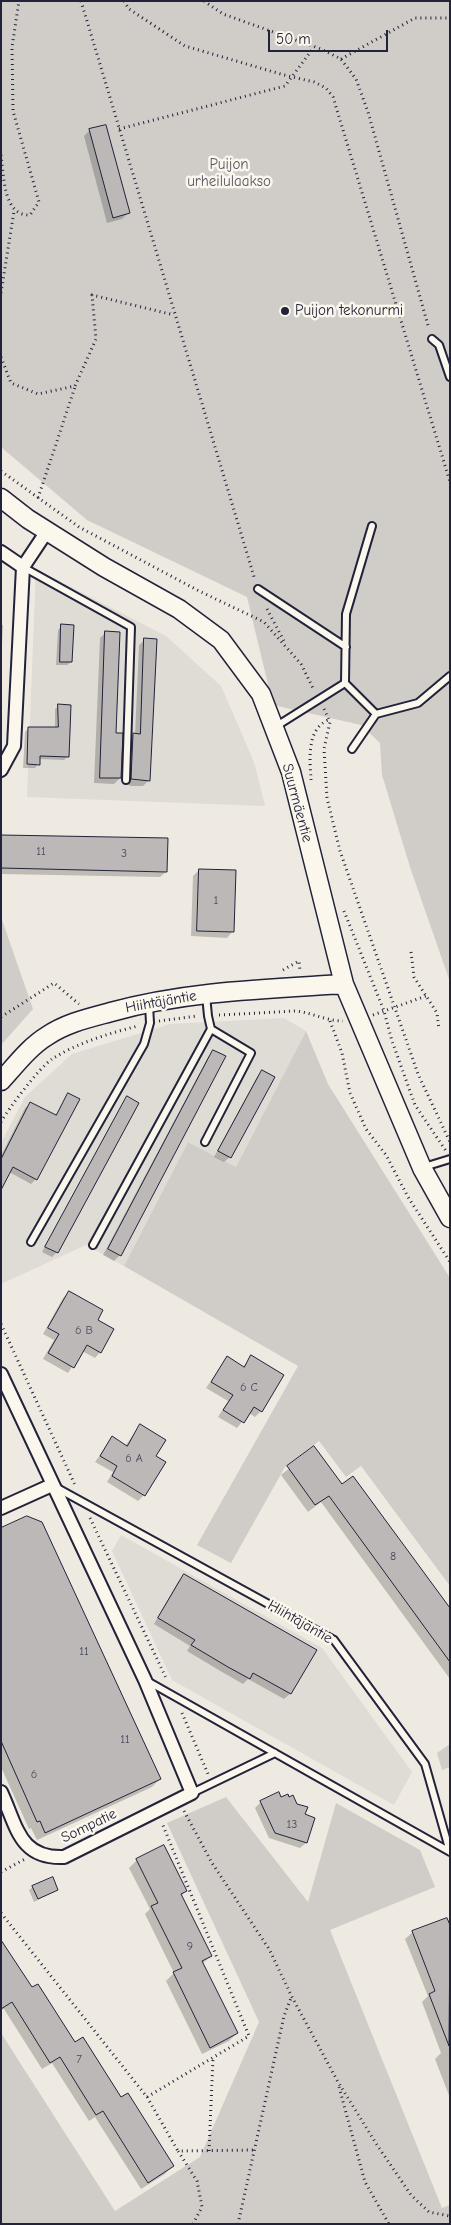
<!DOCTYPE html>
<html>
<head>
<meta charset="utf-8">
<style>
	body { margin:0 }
	#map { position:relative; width:451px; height:2225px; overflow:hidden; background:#eeeae2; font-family:"Comic Neue",sans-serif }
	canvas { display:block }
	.frame { position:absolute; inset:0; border:2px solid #22223b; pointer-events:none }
	.scale { position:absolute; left:268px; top:30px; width:120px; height:22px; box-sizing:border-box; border:2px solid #22223b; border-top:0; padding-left:6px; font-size:15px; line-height:18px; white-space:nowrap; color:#22223b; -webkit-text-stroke:4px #fbf7ec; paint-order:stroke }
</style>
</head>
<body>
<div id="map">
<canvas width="451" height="2225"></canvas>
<div class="frame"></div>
<div class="scale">50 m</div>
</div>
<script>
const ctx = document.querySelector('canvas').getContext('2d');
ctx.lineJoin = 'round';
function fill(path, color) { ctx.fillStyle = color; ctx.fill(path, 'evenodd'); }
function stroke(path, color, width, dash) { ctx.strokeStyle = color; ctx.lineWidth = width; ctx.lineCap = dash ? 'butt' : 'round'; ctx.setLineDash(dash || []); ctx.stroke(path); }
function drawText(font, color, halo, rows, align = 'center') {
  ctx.font = font + ' "Comic Neue",sans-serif'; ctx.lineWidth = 5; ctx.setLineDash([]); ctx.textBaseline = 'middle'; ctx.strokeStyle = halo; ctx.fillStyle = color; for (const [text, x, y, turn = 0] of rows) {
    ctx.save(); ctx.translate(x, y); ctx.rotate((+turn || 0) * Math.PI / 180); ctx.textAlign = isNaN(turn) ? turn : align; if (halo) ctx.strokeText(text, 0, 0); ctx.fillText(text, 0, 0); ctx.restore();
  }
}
const built = new Path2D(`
	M 36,569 L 166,636 L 221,686 L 254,762 L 265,806 L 27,797 Z
	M 284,1018 L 306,1031 L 236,1167 L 188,1142 L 124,1266 L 86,1245 L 1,1284 L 1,1143 L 25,1097 L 72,1054 L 170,1024 Z
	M 121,1535 L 322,1648 L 412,1772 L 394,1805 L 172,1680 L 112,1551 Z`);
const green = new Path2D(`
	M 1,1 L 450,1 L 450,982 L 410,867 L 382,775 L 380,743 L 361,725 L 273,705 L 247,597 L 87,520 L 1,447 Z
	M 1,917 L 33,1009 L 1,1045 Z
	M 306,1031 L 328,1084 L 450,1278 L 450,1586 L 361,1466 L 346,1477 L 319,1441 L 285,1467 L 231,1563 L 197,1545 L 298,1366 L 124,1266 L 188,1142 L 236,1167 Z
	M 450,1744 L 450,1767 L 442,1770 L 437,1753 Z
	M 226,1797 L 308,1902 L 336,1803 L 420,1850 L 435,1887 L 330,1930 L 442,2208 L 450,2205 L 450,2224 L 1,2224 L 1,2033 L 115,2211 L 200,2157 L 259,2022 L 167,1823 Z`);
const shadow = new Path2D(`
	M 90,130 L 128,213 L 122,219 L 107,223 L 84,136 Z
	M 1,625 L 3,625 L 1,665 Z
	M 62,626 L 71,662 L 67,665 L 56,665 L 58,630 Z
	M 106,632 L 120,778 L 114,784 L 94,783 L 100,638 Z
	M 145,640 L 149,780 L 143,786 L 131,786 L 126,784 L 127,741 L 135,735 L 139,645 Z
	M 59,706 L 68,756 L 64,760 L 39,759 L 38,764 L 35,768 L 23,768 L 25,732 L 29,728 L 55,729 L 55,709 Z
	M 1,836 L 166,872 L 160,877 L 1,874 Z
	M 199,870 L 232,932 L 227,938 L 191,936 L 193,876 Z
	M 214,1051 L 120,1255 L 114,1261 L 103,1255 L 208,1057 Z
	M 263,1071 L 230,1157 L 224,1162 L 214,1157 L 257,1077 Z
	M 69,1095 L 36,1179 L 31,1184 L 9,1172 L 1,1183 L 1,1156 L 25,1108 L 30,1104 L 55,1116 Z
	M 127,1098 L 57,1252 L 52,1257 L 42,1252 L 123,1103 Z
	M 69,1292 L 96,1320 L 100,1352 L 95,1358 L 82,1351 L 68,1373 L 43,1359 L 54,1340 L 43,1334 L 63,1298 Z
	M 251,1357 L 261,1411 L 255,1417 L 249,1413 L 237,1428 L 218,1417 L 228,1401 L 206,1388 L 227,1358 L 243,1367 Z
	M 140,1426 L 155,1457 L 144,1495 L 138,1501 L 107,1482 L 113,1472 L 95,1462 L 112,1438 L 125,1446 Z
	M 314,1448 L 342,1486 L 450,1610 L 450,1679 L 321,1502 L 308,1512 L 281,1475 Z
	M 1,1529 L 160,1779 L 152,1787 L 37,1840 L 31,1828 L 29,1829 L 1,1767 Z
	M 184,1576 L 290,1694 L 284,1699 L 248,1679 L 243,1684 L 222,1672 L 187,1651 L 190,1646 L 154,1624 L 178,1582 Z
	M 280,1799 L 304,1815 L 314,1818 L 306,1843 L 300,1848 L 269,1838 L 255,1808 L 261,1802 Z
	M 163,1847 L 186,1891 L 181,1896 L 211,1956 L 202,1964 L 237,2033 L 229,2041 L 202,2054 L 166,1981 L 174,1973 L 145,1914 L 150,1909 L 129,1868 L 137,1860 Z
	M 33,1887 L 57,1890 L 34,1902 L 29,1890 Z
	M 450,1929 L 450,2098 L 435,2059 L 441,2053 L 422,2002 L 428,1996 L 405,1939 L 413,1932 Z
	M 1,1942 L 31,1989 L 121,2099 L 172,2166 L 165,2174 L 141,2189 L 95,2117 L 89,2121 L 52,2063 L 42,2069 L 4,2009 L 1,2010 Z`);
const building = new Path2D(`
	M 106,125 L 130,213 L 113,218 L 89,129 Z
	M 61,624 L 74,625 L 72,662 L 60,662 Z
	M 105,631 L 120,632 L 116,733 L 123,733 L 121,778 L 100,778 Z
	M 144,638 L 157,639 L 150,781 L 131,779 L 133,733 L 140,734 Z
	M 58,704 L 71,705 L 69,757 L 40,756 L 40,765 L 27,764 L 28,727 L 58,727 Z
	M 1,835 L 168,838 L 167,872 L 1,868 Z
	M 199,869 L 236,870 L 234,932 L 197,931 Z
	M 213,1050 L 226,1056 L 121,1256 L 108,1249 Z
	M 262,1070 L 275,1077 L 231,1158 L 218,1151 Z
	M 68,1093 L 80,1099 L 37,1180 L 13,1167 L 1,1190 L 1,1159 L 30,1102 L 56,1115 Z
	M 127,1096 L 139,1103 L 58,1253 L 45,1247 Z
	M 69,1291 L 103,1310 L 98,1320 L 114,1329 L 101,1353 L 87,1345 L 74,1368 L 48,1353 L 59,1334 L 48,1328 Z
	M 251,1355 L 284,1375 L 262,1412 L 254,1407 L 244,1423 L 223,1410 L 233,1395 L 211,1382 L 227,1356 L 244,1367 Z
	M 140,1424 L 166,1440 L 156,1456 L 166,1462 L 145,1496 L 112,1476 L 117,1466 L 100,1456 L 112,1436 L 127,1446 Z
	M 314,1446 L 342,1484 L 353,1476 L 450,1608 L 450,1662 L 329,1496 L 315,1505 L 287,1466 Z
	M 27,1516 L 42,1522 L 161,1779 L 45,1833 L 40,1821 L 37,1822 L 1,1741 L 1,1528 Z
	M 184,1574 L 317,1650 L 291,1694 L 253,1673 L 250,1679 L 228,1667 L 191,1645 L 195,1640 L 158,1618 Z
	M 279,1792 L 281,1797 L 288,1794 L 289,1797 L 293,1795 L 297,1804 L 308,1807 L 305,1814 L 315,1818 L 307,1843 L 275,1833 L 260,1801 Z
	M 164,1845 L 187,1891 L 181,1894 L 212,1956 L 202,1961 L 238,2033 L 210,2048 L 173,1972 L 182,1968 L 151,1906 L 158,1903 L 136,1859 Z
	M 53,1877 L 58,1890 L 38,1899 L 32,1886 Z
	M 447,1918 L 450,1925 L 449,2046 L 429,1994 L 435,1991 L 412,1931 Z
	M 1,1940 L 32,1987 L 38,1984 L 75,2042 L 83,2037 L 121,2097 L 128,2093 L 174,2166 L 148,2183 L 103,2111 L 96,2115 L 60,2057 L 50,2063 L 12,2002 L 1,2009 Z`);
const path = new Path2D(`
	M 81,1 L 255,580
	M 124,1 L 129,9 L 185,46 L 284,75 L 314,82 L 326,88 L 333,97 L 450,482
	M 204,1 L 223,14 L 321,49 L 341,59 L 356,79 L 368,112 L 429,329
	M 341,59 L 415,18 L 450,18
	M 119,129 L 285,86 L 314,47
	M 1,155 C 4,176 3,216 30,215 L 39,202 L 13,111 L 12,47 L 19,1
	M 1,293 L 14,211
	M 1,357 L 11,383 L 38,394 L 75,386 L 96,339 L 92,295 L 174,315
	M 1,471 L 79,527 L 199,591 L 264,622 L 301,664 L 314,690
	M 38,498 L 75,387
	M 267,609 L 285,643
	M 324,709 L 330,722 L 324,749 L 327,798 L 340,851 L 418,1074 L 450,1142
	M 311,780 C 310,760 306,730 328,720
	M 344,911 L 384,1011 L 392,1041 L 415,1105 L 446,1151
	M 411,952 L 414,977 L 437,1013 L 439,1030
	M 283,970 L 299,961 L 300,971
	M 219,1015 L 296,1011 C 313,1013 326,1021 343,1021
	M 373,1015 L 426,996
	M 1,1017 L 54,983 L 79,1004
	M 159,1021 L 197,1016
	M 330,1021 L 342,1053 L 350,1093 L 366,1129 L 386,1155 L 408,1197 L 450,1262
	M 1,1122 C 9,1108 39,1068 52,1059 C 77,1043 110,1033 138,1026
	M 1,1324 L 75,1485
	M 90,1518 L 167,1680
	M 182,1713 L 208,1774
	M 184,1811 L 212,1863 L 269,1949 L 292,1997 L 338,2082 L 377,2145 L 411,2195 L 429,2212 L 450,2216
	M 1,1872 L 25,1859
	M 1,1913 L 147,2097 L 249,2036 L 162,1823
	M 339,2087 L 365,2182 L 389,2224
	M 147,2097 L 178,2151
	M 209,2151 L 213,2058
	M 193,2224 L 202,2207 L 197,2181 L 178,2151 L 256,2150
	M 238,2224 L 284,2016 L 291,1998`);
const lane = new Path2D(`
	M 432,339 L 439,345 L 450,377
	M 23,567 L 131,627 L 126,780
	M 258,589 L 346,647
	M 345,683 L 346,614 L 372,526
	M 275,727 L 345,683 L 376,714 L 418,703 L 450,676
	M 352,749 L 376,714
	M 205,1142 L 251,1053 L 211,1029
	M 424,1167 L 450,1159
	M 31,1242 L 144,1044 L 150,1023 L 149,1005
	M 93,1245 L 211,1029 L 208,1016 L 206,995
	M 57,1488 L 334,1640 L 425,1764 L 450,1852
	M 149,1682 L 450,1852
	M 192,1793 L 275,1753`);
const street = new Path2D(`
	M 1,552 L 23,567
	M 1,770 L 14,746 L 23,567 L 47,531
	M 1,1374 L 145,1680 L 192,1793 L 64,1857 C 19,1859 17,1826 1,1792
	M 1,1508 L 52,1485`);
const secondary = new Path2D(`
	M 1,498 L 28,519 L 104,567 L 179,609 L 221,640 L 261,694 L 291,772 L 344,984 L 422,1168 L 450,1218
	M 1,1081 C 15,1066 29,1047 47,1036 C 66,1023 89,1018 111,1012 C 187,991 266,989 344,984`);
const markers = [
	[285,311,5,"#22223b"]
];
const numberNames = [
	["11",41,852],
	["3",124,854],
	["1",216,901],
	["6 B",84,1331],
	["6 C",249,1388],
	["6 A",134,1459],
	["8",393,1557],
	["11",84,1652],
	["11",125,1740],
	["6",34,1775],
	["13",292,1825],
	["9",190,1947],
	["7",79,2060]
];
const parkNames = [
	["Puijon",229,165],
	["urheilulaakso",229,182]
];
const poiNames = [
	["Puijon tekonurmi",295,311]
];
const streetNames = [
	["Suurmäentie",297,803,75],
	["Hiihtäjäntie",161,1002,-10],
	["Hiihtäjäntie",300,1622,30],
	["Sompatie",89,1826,-26]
];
fill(built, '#dfdbd5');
fill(green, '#d0cdc9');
fill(shadow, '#0003');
fill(building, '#bcb8b8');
stroke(building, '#22223b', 1);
stroke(lane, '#22223b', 10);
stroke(street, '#22223b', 16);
stroke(secondary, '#22223b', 21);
stroke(path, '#22223b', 3, [1, 4]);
stroke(lane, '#fbf7ec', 6);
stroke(street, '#fbf7ec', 12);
stroke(secondary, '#fbf7ec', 18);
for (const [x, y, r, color] of markers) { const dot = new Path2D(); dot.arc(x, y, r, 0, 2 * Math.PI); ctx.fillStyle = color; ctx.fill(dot); stroke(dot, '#fbf7ec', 2); }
drawText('12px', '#48485a', null, numberNames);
drawText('15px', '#565566', '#fbf7ec', parkNames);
drawText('15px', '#22223b', '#fbf7ec', poiNames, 'left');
drawText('15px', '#22223b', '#fbf7ec', streetNames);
</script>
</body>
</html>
